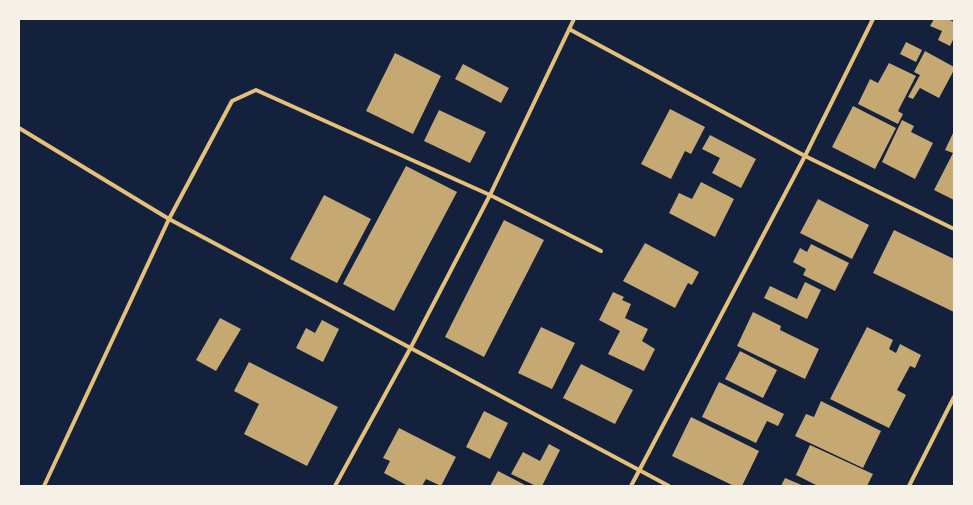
<!DOCTYPE html>
<html>
<head>
<meta charset="utf-8">
<style>
	body { margin:0 }
	#map { position:relative; width:973px; height:505px; overflow:hidden; background:#14213d; font-family:Quicksand,sans-serif }
	canvas { display:block }
	.frame { position:absolute; inset:0; border:20px solid #f6f1e7; pointer-events:none }
</style>
</head>
<body>
<div id="map">
<canvas width="973" height="505"></canvas>
<div class="frame"></div>
</div>
<script>
const ctx = document.querySelector('canvas').getContext('2d');
ctx.lineJoin = 'round';
function fill(path, color) { ctx.fillStyle = color; ctx.fill(path, 'evenodd'); }
function stroke(path, color, width, dash) { ctx.strokeStyle = color; ctx.lineWidth = width; ctx.lineCap = dash ? 'butt' : 'round'; ctx.setLineDash(dash || []); ctx.stroke(path); }
const building = new Path2D(`
	M 934,19 L 948,19 L 954,22 L 954,38 L 950,46 L 938,40 L 942,31 L 930,26 Z
	M 906,42 L 922,50 L 916,62 L 900,54 Z
	M 925,51 L 954,67 L 954,70 L 939,98 L 920,88 L 913,99 L 908,97 L 920,75 L 914,72 Z
	M 395,53 L 441,76 L 413,134 L 366,111 Z
	M 889,63 L 916,76 L 898,111 L 903,114 L 898,124 L 858,104 L 870,79 L 878,83 Z
	M 463,64 L 509,88 L 501,103 L 455,79 Z
	M 853,106 L 896,128 L 875,169 L 832,147 Z
	M 670,109 L 705,127 L 691,154 L 685,151 L 671,179 L 641,164 Z
	M 439,110 L 486,132 L 470,163 L 424,141 Z
	M 902,120 L 914,126 L 911,132 L 933,143 L 915,179 L 882,162 Z
	M 954,131 L 954,200 L 934,190 L 953,153 L 945,150 Z
	M 710,135 L 756,159 L 741,188 L 712,173 L 720,158 L 702,149 Z
	M 406,166 L 457,192 L 394,311 L 343,284 Z
	M 701,182 L 734,199 L 715,237 L 669,213 L 679,193 L 692,199 Z
	M 324,195 L 371,219 L 337,283 L 290,259 Z
	M 818,199 L 869,225 L 852,259 L 800,233 Z
	M 504,220 L 544,240 L 484,357 L 445,337 Z
	M 894,230 L 954,259 L 954,312 L 873,273 Z
	M 645,243 L 699,272 L 692,285 L 688,283 L 675,308 L 623,281 Z
	M 811,244 L 849,263 L 835,291 L 803,275 L 806,269 L 793,262 L 800,248 L 807,252 Z
	M 805,282 L 821,290 L 807,319 L 764,298 L 770,286 L 797,299 Z
	M 613,292 L 624,297 L 622,300 L 631,304 L 625,318 L 648,329 L 642,341 L 655,349 L 644,371 L 608,354 L 620,331 L 599,320 Z
	M 753,312 L 781,326 L 780,330 L 819,349 L 805,379 L 737,346 Z
	M 220,318 L 241,329 L 216,371 L 196,360 Z
	M 322,320 L 339,329 L 323,362 L 296,348 L 306,328 L 315,333 Z
	M 541,327 L 575,343 L 552,389 L 518,373 Z
	M 867,327 L 893,340 L 889,349 L 896,353 L 900,344 L 921,355 L 915,368 L 910,366 L 897,390 L 906,395 L 889,428 L 830,399 Z
	M 740,351 L 777,370 L 763,398 L 725,379 Z
	M 249,362 L 338,407 L 307,466 L 244,434 L 259,404 L 234,391 Z
	M 581,364 L 633,390 L 615,424 L 563,398 Z
	M 719,382 L 784,414 L 778,426 L 767,421 L 756,443 L 702,417 Z
	M 821,401 L 881,431 L 863,468 L 795,436 L 806,414 L 814,417 Z
	M 484,411 L 508,423 L 490,459 L 466,447 Z
	M 691,417 L 759,451 L 742,486 L 734,486 L 672,456 Z
	M 399,428 L 456,457 L 441,486 L 426,479 L 422,486 L 408,486 L 384,473 L 390,461 L 383,458 Z
	M 549,444 L 560,450 L 542,486 L 536,486 L 511,474 L 523,452 L 540,461 Z
	M 810,445 L 873,474 L 867,486 L 818,486 L 796,475 Z
	M 498,471 L 527,486 L 490,486 Z
	M 785,478 L 804,486 L 781,486 Z`);
const minor = new Path2D(`
	M 569,29 L 805,156 L 954,229
	M 19,128 L 169,219 L 669,486
	M 44,486 L 169,219 L 232,101 L 256,90 L 490,195 L 601,251
	M 335,486 L 410,349 L 490,195 L 574,19
	M 631,486 L 805,156 L 873,19
	M 909,486 L 954,397`);
fill(building, '#c6a872');
stroke(minor, '#e5c07b', 4);
</script>
</body>
</html>
